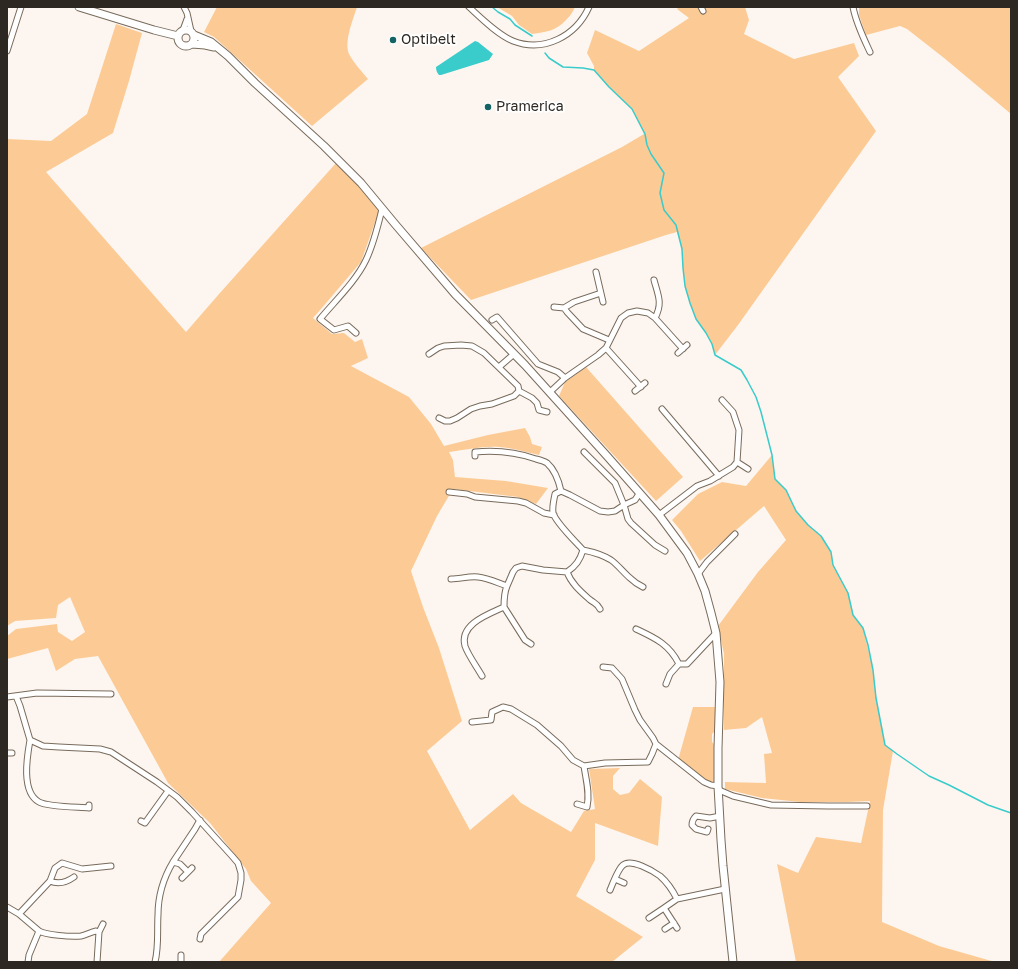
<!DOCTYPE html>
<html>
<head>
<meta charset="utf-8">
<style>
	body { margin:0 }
	#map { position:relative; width:1018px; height:969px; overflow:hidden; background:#fdf6f0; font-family:"Golos Text",sans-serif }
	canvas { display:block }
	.frame { position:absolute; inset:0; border:8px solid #2e2822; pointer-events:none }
</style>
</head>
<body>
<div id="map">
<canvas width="1018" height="969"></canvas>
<div class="frame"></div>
</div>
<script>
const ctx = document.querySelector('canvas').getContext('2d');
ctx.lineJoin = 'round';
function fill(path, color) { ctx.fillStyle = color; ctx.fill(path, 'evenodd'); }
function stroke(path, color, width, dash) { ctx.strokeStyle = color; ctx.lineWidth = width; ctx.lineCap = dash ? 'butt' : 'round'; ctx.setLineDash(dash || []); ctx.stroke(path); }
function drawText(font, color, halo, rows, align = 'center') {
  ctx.font = font + ' "Golos Text",sans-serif'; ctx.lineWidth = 3.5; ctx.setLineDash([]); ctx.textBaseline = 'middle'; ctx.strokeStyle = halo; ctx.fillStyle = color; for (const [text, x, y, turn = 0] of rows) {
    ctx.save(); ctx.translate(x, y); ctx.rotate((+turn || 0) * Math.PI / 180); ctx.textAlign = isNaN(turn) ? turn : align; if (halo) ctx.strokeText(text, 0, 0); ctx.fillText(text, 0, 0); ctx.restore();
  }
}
const green = new Path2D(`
	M 217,7 L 357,7 C 353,20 344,41 349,54 C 353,62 362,72 368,79 L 312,126 L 214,37 L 204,32 Z
	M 497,7 L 575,7 C 573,12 570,16 566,20 C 556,31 546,32 532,34 L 519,25 L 512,16 Z
	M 679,7 L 745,7 L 749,20 L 744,34 L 794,59 L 854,43 L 859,56 L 838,77 L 876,131 L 738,325 L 715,355 L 712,344 L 706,333 L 696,319 L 690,303 L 685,286 L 683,268 L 682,249 L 677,232 L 666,235 L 471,300 L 421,248 L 622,147 L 644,134 L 632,109 L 609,87 L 594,70 L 594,66 L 587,53 L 595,30 L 639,51 L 689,18 L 677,9 Z
	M 859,7 L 1011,7 L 1011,114 L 944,58 L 907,29 L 900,26 L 866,35 L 859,15 Z
	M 116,24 L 142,33 L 129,81 L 113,133 L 46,172 L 186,332 L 219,294 L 336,163 L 354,180 L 379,211 L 361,262 L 321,309 L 313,318 L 332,334 L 344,333 L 355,342 L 362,339 L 368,358 L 351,366 L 409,397 L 431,424 L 444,446 L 488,435 L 525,428 L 530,437 L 532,444 L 542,447 L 539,455 C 526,452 513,448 499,447 C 482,446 466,450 449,452 L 453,460 L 455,477 L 506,481 L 548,488 L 536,504 L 518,497 L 453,489 L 437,516 L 411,571 L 423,607 L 439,648 L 462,721 L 427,751 L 470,830 L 513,794 L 521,803 L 571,832 L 584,811 L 595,809 L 589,769 L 620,768 L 613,776 L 613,789 L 620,795 L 629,793 L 640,779 L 662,797 L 658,846 L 595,823 L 595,860 L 576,896 L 643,937 L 612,962 L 219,962 L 271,903 L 251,881 L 246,869 L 210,823 L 168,783 L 98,656 L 75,659 L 56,671 L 48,648 L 7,659 L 7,636 L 16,629 L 57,624 L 58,632 L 72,641 L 85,632 L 70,597 L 58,605 L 56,618 L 15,621 L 7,626 L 7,139 L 51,141 L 87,114 Z
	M 586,367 L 683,477 L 656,501 L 559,396 L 565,382 Z
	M 772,455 L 775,479 L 786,490 L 796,511 L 808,525 L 821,536 L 831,552 L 833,565 L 848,593 L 853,615 L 863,628 L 873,670 L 876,698 L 885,745 L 893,751 L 883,810 L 882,922 L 939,946 L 995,962 L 796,962 L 777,864 L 798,873 L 816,837 L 861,843 L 870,801 L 847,802 L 800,802 L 762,798 L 725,789 L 725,782 L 766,783 L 764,754 L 772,753 L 762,717 L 746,728 L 724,730 L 724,654 L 718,626 L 758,572 L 786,540 L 764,506 L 700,561 L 681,531 L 672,520 L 698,494 L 722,482 L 746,486 Z
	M 693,707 L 716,707 L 715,731 L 712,734 L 712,742 L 715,745 L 716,782 C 703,783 688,767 678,760 Z`);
const water = new Path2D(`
	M 475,41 L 478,42 L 493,54 L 489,60 L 441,75 L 439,75 C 437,73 436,70 436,67 Z`);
const stream = new Path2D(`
	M 492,7 L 498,12 L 510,19 L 515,25 L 532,36
	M 545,53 L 549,58 L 563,67 L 583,68 L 594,70 L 609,87 L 632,109 L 645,134 L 647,145 L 651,154 L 664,173 L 660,193 L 664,210 L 676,225 L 682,249 L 683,268 L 685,286 L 690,303 L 696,319 L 706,333 L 712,344 L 715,355 L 741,370 L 747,380 L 756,397 L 761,412 L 772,455 L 775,479 L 786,490 L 796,511 L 808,525 L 821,536 L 831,552 L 833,565 L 848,593 L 853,615 L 863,628 L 868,645 L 873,670 L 876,698 L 885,745 L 897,754 L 929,776 L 949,785 L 988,805 L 1011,813`);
const street = new Path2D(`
	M 184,7 L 187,13 L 191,31
	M 469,7 C 481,18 498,35 513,41 C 544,53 576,36 589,7
	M 701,7 L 703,11
	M 853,7 C 856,23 863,37 870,52
	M 183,30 L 187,19
	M 7,51 L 21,7
	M 596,272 L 603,302
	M 654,280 C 658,295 663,303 655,318
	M 554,307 L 564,308 L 574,302 L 601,293
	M 564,308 L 567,312 L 583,329 L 609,340
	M 492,320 L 497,317 L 538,364 L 558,372 L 565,378
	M 356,333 L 348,326 L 334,330 L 320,319 C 335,301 356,281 366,260 C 374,243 378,226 382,209
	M 606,348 L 641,387
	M 678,353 L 687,345
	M 429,354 L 438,348 L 444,346 L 461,345 L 472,346 L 484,353 L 518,386 L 519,391 L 514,396 L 492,404 L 480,406 L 471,409 L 457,418 L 450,421 L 445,421 L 439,418
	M 499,367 L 514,354
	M 519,391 L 532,398 L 537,403 L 539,410 L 547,412
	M 635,391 L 645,383
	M 550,392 L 565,378 L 598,355 L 606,348 L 621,318 L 628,313 L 637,311 L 648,313 L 655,318 L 683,349
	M 662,409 L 719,476
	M 584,452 L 615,483 L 624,505 L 628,519 L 631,523 L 655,545 L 665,551
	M 475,456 L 475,452 C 496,450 516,452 536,459 C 540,460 544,461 547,463 C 555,470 559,482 561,491
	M 737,462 L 748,469
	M 449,492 L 467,494 L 475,497 L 518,501 L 526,503 L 544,513 L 554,515
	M 659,515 L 697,486 L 710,481 L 733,467 L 737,462 L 739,430 L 733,412 L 722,400
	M 583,550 C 576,542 556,523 553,513 C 552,506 554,500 555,494 L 561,491 L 570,495 L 600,511 L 608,512 L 615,511 L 624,505 L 635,500 L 639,494
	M 567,572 C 576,566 580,560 583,550 C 593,552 603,555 611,560 C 618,565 623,572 630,578 C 634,582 639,585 643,587
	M 698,574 L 707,562 L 735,534
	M 451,579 C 460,579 469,576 478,577 C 488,578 498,583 507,586 C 504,593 504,599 504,607
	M 507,586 L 513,572 L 516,568 L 522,566 L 543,570 L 567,572 C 571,583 580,591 589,599 C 595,604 596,602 600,609
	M 636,629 C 655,638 669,644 679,664 L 687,664 L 716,633
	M 603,667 L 612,668 L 622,679 L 635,710 L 640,720 L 653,738 L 656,744
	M 482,676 C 477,667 468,655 465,646 C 459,624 489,614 504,607 L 525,640 L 531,644
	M 666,684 L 670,674 L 679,664
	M 16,696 L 20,706 L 30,740
	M 7,697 L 37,693 L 111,694
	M 472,722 L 491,720 L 492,712 L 503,707 L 511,709 L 537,725 L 561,746 L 573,760 L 584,766 L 605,763 L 648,762 L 652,754 L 656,744 L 704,782 L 711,785 L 718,786
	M 7,753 L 12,753
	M 719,790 L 733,796 L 771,805 L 828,806 L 867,806
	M 577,804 L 587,807 C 590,793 586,780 584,766
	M 89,805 L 89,808 C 78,807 48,807 39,802 C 21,792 27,757 30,740 L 43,746 L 59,747 L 100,749 L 111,752 L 157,782 L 177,797 L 192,812 L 232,856 L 238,863 L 241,873 L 241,880 L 238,897 L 201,934 L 200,939
	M 141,821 L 145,823 L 168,791
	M 708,829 L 707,832 L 696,829 L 692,825 C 692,821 693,819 696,816 L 710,818 L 720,816
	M 188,872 L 180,864 L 173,862 L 195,829 L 200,820
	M 182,878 L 192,868
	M 615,879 L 624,883
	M 50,881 C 59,885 67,882 74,877
	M 610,890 C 613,883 618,869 623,865 C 631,858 653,871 660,876 C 667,882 673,891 677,899
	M 7,907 L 19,914
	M 664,908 L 677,899 L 725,889
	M 649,918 L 664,908 L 677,928
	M 665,929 L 674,923
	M 39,931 L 19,914 L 50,881 L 55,868 L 62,863 L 82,869 L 111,866
	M 28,962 L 29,955 L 39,931 C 46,935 71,937 81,936 C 86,935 91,932 96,931 L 99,932
	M 97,962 L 99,932 L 103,924
	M 155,962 C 159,946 157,931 158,915 C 158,896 164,877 173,862
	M 181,962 L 181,955`);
const secondary = new Path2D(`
	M 79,7 L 154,30 L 178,36
	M178 38a8 8 0 1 1 16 0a8 8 0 1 1-16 0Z
	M 194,35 L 211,42 L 228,56 L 255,83 L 324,146 L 361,183 L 395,224 L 455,294 L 525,365 L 607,456 L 659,515 L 687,553 L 698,574 L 705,591 L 711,613 L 716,633 L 720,682 L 718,748 L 718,786 L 721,840 L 723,866 L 733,962
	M 192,44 L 205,45 L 214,47`);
const markers = [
	[393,40,4,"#146364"],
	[488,107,4,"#146364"]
];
const poiNames = [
	["Optibelt",401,40],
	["Pramerica",496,107]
];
fill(green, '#fccb95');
fill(water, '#3acbcb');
stroke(stream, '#3acbcb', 1.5);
stroke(street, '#786b5c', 7);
stroke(secondary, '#786b5c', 9);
stroke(street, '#fff', 5);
stroke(secondary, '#fff', 7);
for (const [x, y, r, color] of markers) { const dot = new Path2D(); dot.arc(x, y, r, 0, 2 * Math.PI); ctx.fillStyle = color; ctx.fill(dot); stroke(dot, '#fff', 1.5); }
drawText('14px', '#2e2822', '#fff', poiNames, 'left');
</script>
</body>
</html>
